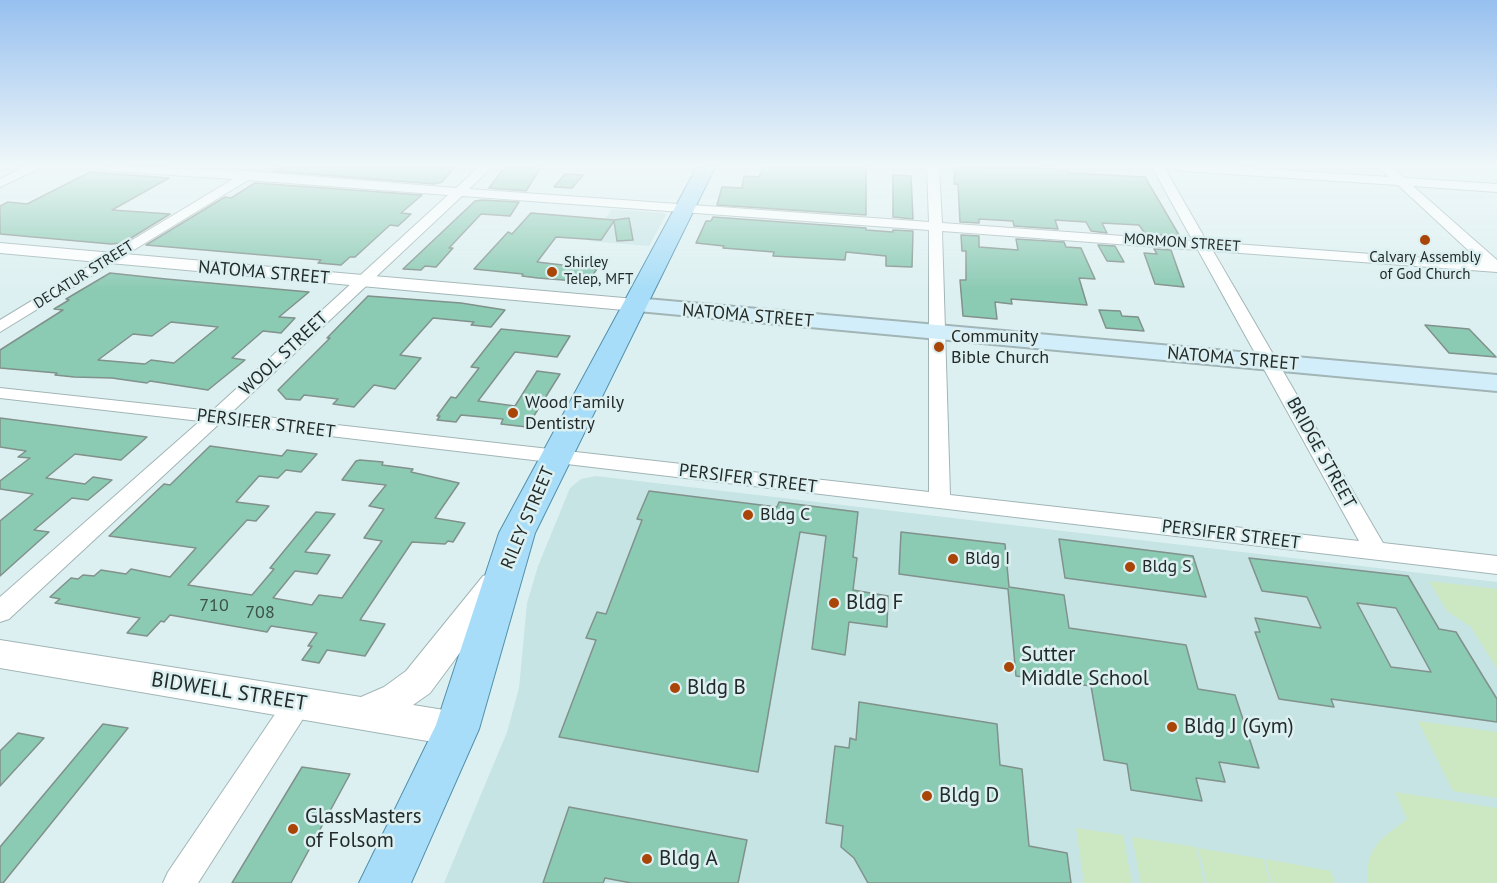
<!DOCTYPE html>
<html>
<head>
<meta charset="utf-8">
<style>
	body { margin:0 }
	canvas { display:block; background:#ddf0f1 }
</style>
</head>
<body>
<canvas width="1497" height="883"></canvas>
<script>
const ctx = document.querySelector('canvas').getContext('2d');
ctx.lineJoin = 'round';
function fill(path, color) { ctx.fillStyle = color; ctx.fill(path, 'evenodd'); }
function stroke(path, color, width, dash) { ctx.strokeStyle = color; ctx.lineWidth = width; ctx.lineCap = dash ? 'butt' : 'round'; ctx.setLineDash(dash || []); ctx.stroke(path); }
function drawText(font, color, halo, rows, align = 'center') {
  ctx.font = font + ' "PT Sans",sans-serif'; ctx.lineWidth = 5; ctx.setLineDash([]); ctx.textBaseline = 'middle'; ctx.strokeStyle = halo; ctx.fillStyle = color; for (const [text, x, y, turn = 0] of rows) {
    ctx.save(); ctx.translate(x, y); ctx.rotate((+turn || 0) * Math.PI / 180); ctx.textAlign = isNaN(turn) ? turn : align; if (halo) ctx.strokeText(text, 0, 0); ctx.fillText(text, 0, 0); ctx.restore();
  }
}
const built = new Path2D(`
	M 612,209 L 664,213 L 666,215 L 649,246 L 589,241 Z
	M 596,476 L 1497,582 L 1497,883 L 444,883 L 507,732 L 519,688 L 527,603 L 538,566 L 570,488 L 581,479 Z`);
const green = new Path2D(`
	M 1429,581 L 1497,589 L 1497,669 L 1471,627 L 1447,611 Z
	M 1418,721 L 1497,732 L 1497,798 L 1453,791 Z
	M 1395,792 L 1497,808 L 1497,883 L 1368,883 C 1364,848 1382,838 1407,819 Z
	M 1076,828 L 1123,835 L 1132,883 L 1084,883 Z
	M 1132,837 L 1196,847 L 1204,883 L 1141,883 Z
	M 1198,848 L 1263,859 L 1270,883 L 1207,883 Z
	M 1265,859 L 1331,871 L 1335,883 L 1272,883 Z`);
const building = new Path2D(`
	M 281,167 L 455,167 L 442,182 L 435,184 L 274,171 Z
	M 507,167 L 541,167 L 526,191 L 489,188 L 501,172 Z
	M 763,167 L 866,167 L 866,215 L 717,205 L 722,187 L 742,188 L 744,176 L 759,177 Z
	M 955,167 L 1045,168 L 1068,170 L 1069,173 L 1145,177 L 1179,235 L 1146,235 L 1139,225 L 1102,223 L 1107,233 L 1091,231 L 1086,222 L 1055,220 L 1058,229 L 1014,226 L 1013,221 L 979,219 L 979,223 L 960,222 L 958,184 L 954,184 Z
	M 90,172 L 169,178 L 112,210 L 170,214 L 123,243 L 111,244 L 0,234 L 0,206 L 8,202 L 27,204 Z
	M 565,174 L 583,175 L 572,188 L 554,187 Z
	M 893,175 L 911,176 L 913,219 L 893,217 Z
	M 255,183 L 422,195 L 401,213 L 411,214 L 398,226 L 390,225 L 355,257 L 350,257 L 341,265 L 318,263 L 321,260 L 146,245 L 215,203 L 225,197 L 231,198 Z
	M 482,200 L 519,202 L 510,216 L 481,214 L 449,248 L 453,248 L 436,267 L 425,266 L 421,270 L 403,269 L 475,201 Z
	M 531,213 L 614,220 L 629,218 L 633,240 L 617,241 L 614,221 L 601,240 L 556,237 L 537,262 L 597,269 L 588,282 L 538,278 L 522,276 L 523,274 L 474,269 L 508,232 L 512,234 Z
	M 713,217 L 866,228 L 866,230 L 893,232 L 893,230 L 913,231 L 912,267 L 886,266 L 886,256 L 846,252 L 845,260 L 773,256 L 774,252 L 723,248 L 724,246 L 696,243 L 706,221 L 711,221 Z
	M 961,235 L 979,236 L 979,247 L 1018,250 L 1016,239 L 1064,242 L 1066,247 L 1081,248 L 1095,279 L 1079,278 L 1087,305 L 1011,299 L 1012,304 L 995,302 L 997,319 L 963,316 L 960,280 L 966,280 L 966,251 L 962,251 Z
	M 1098,245 L 1115,246 L 1124,262 L 1107,261 Z
	M 1154,249 L 1171,250 L 1184,287 L 1155,284 L 1144,253 L 1157,254 Z
	M 110,273 L 166,279 L 309,292 L 279,317 L 295,318 L 281,333 L 263,331 L 232,358 L 245,360 L 208,390 L 150,381 L 147,383 L 112,378 L 74,377 L 55,375 L 57,373 L 0,368 L 0,350 L 63,310 L 54,309 L 69,300 L 66,299 ZM 171,322 L 218,327 L 174,363 L 151,360 L 145,364 L 98,360 L 133,334 L 152,336 Z
	M 368,296 L 461,303 L 505,310 L 491,327 L 471,325 L 474,322 L 433,318 L 400,355 L 421,358 L 395,389 L 374,385 L 354,407 L 333,404 L 338,399 L 304,395 L 300,400 L 286,399 L 278,390 L 330,338 L 327,338 Z
	M 1099,310 L 1120,311 L 1122,316 L 1138,317 L 1144,331 L 1106,328 Z
	M 1425,325 L 1469,329 L 1496,357 L 1449,353 Z
	M 501,329 L 570,336 L 557,357 L 515,352 L 478,401 L 515,406 L 537,371 L 560,374 L 527,427 L 501,424 L 503,419 L 461,415 L 456,422 L 437,420 L 440,416 L 437,416 L 451,397 L 456,398 L 479,368 L 471,367 Z
	M 0,418 L 147,437 L 121,460 L 75,454 L 46,478 L 85,484 L 93,477 L 112,480 L 88,500 L 72,498 L 34,530 L 49,532 L 0,576 L 0,521 L 33,494 L 0,489 L 0,481 L 30,458 L 18,457 L 26,451 L 0,447 Z
	M 210,446 L 282,456 L 287,450 L 317,454 L 301,472 L 286,470 L 278,478 L 259,476 L 236,502 L 269,506 L 256,521 L 247,520 L 188,585 L 252,595 L 274,569 L 270,568 L 316,512 L 335,514 L 305,552 L 330,555 L 317,574 L 295,571 L 273,598 L 312,605 L 319,595 L 342,598 L 382,541 L 364,538 L 384,509 L 369,506 L 386,485 L 342,480 L 356,461 L 360,460 L 383,462 L 382,465 L 413,469 L 411,472 L 459,483 L 435,518 L 465,523 L 453,542 L 448,541 L 445,544 L 412,542 L 360,620 L 385,624 L 365,656 L 327,650 L 319,663 L 302,660 L 312,646 L 308,646 L 317,633 L 271,626 L 267,632 L 170,615 L 164,622 L 161,621 L 147,636 L 127,633 L 140,618 L 55,603 L 60,599 L 50,597 L 71,578 L 78,579 L 83,575 L 94,576 L 101,570 L 126,574 L 131,569 L 170,577 L 196,548 L 109,536 L 164,484 L 170,485 Z
	M 649,491 L 777,507 L 779,502 L 858,512 L 853,557 L 857,558 L 853,590 L 888,596 L 887,627 L 849,622 L 845,655 L 812,649 L 826,536 L 800,532 L 758,772 L 559,737 L 596,640 L 586,638 L 597,612 L 606,614 L 642,520 L 637,519 Z
	M 901,532 L 1005,544 L 1009,587 L 1064,595 L 1069,628 L 1186,645 L 1198,689 L 1235,695 L 1259,768 L 1219,762 L 1225,782 L 1196,778 L 1202,801 L 1131,790 L 1127,764 L 1104,760 L 1091,686 L 1016,676 L 1008,589 L 899,574 Z
	M 1059,539 L 1193,556 L 1206,597 L 1065,578 Z
	M 1249,558 L 1408,576 L 1439,629 L 1456,632 L 1484,678 L 1497,699 L 1497,722 L 1331,699 L 1334,707 L 1279,699 L 1255,632 L 1260,632 L 1255,618 L 1321,628 L 1307,597 L 1262,591 ZM 1357,603 L 1396,608 L 1431,672 L 1391,667 Z
	M 859,702 L 997,724 L 1000,765 L 1022,769 L 1029,846 L 1067,853 L 1071,883 L 868,883 L 854,858 L 841,847 L 843,826 L 826,823 L 835,746 L 849,748 L 850,738 L 856,740 Z
	M 103,724 L 128,728 L 3,883 L 0,883 L 0,847 Z
	M 18,733 L 44,738 L 0,786 L 0,751 Z
	M 302,767 L 350,774 L 291,883 L 232,883 Z
	M 569,807 L 747,840 L 738,883 L 631,883 L 605,878 L 603,883 L 543,883 Z`);
const minor = new Path2D(`
	M 26,167 L 42,167 L 0,187 L 0,179 Z
	M 106,167 L 248,171 L 456,188 L 479,167 L 492,167 L 469,189 L 929,222 L 927,167 L 939,167 L 942,223 L 1193,241 L 1152,167 L 1164,167 L 1207,242 L 1481,262 L 1398,185 L 1182,171 L 1176,167 L 1233,167 L 1389,177 L 1379,167 L 1392,167 L 1405,178 L 1497,184 L 1497,192 L 1413,186 L 1497,260 L 1497,272 L 1213,251 L 1383,543 L 1497,556 L 1497,574 L 220,423 L 9,619 L 0,622 L 0,597 L 200,421 L 0,398 L 0,388 L 212,411 L 448,195 L 248,180 L 0,332 L 0,320 L 233,179 L 112,171 ZM 462,196 L 929,230 L 929,492 L 231,413 ZM 942,231 L 1198,250 L 1359,541 L 950,495 Z
	M 298,691 L 308,695 L 311,703 L 308,711 L 198,883 L 163,883 L 168,872 L 288,695 Z`);
const tertiary = new Path2D(`
	M 0,243 L 635,299 L 642,301 L 645,305 L 642,309 L 635,311 L 0,253 Z
	M 494,572 L 505,576 L 509,584 L 505,592 L 430,693 L 413,705 L 457,712 L 470,717 L 475,729 L 470,741 L 457,746 L 0,668 L 0,640 L 361,697 L 384,687 L 406,671 L 483,576 Z`);
const secondary = new Path2D(`
	M 635,298 L 1497,375 L 1497,391 L 627,310 L 624,305 L 627,300 Z`);
const primary = new Path2D(`
	M 697,167 L 715,167 L 535,533 L 479,729 L 411,883 L 359,883 L 436,725 L 499,533 Z`);
const markers = [
	[1425,240,6,"#a84507"],
	[552,272,6,"#a84507"],
	[939,347,6,"#a84507"],
	[513,413,6,"#a84507"],
	[748,515,6,"#a84507"],
	[953,559,6,"#a84507"],
	[1130,567,6,"#a84507"],
	[834,603,6,"#a84507"],
	[1009,667,6,"#a84507"],
	[675,688,6,"#a84507"],
	[1172,727,6,"#a84507"],
	[927,796,6,"#a84507"],
	[293,829,6,"#a84507"],
	[647,859,6,"#a84507"]
];
const farStreetnames = [
	["MORMON STREET",1182,243,4],
	["DECATUR STREET",84,275,-32]
];
const farPoinames = [
	["Calvary Assembly",1425,258],
	["of God Church",1425,275],
	["Shirley",564,263,"left"],
	["Telep, MFT",564,280,"left"]
];
const streetNames = [
	["NATOMA STREET",264,273,5],
	["NATOMA STREET",748,316,5],
	["WOOL STREET",284,354,-43],
	["NATOMA STREET",1233,359,5],
	["PERSIFER STREET",266,424,7],
	["BRIDGE STREET",1321,453,61],
	["PERSIFER STREET",748,479,7],
	["RILEY STREET",528,518,-67],
	["PERSIFER STREET",1231,535,7]
];
const poiNames = [
	["Community",951,337],
	["Bible Church",951,358],
	["Wood Family",525,403],
	["Dentistry",525,424],
	["Bldg C",760,515],
	["Bldg I",965,559],
	["Bldg S",1142,567]
];
const nearNumbernames = [
	["710",214,606],
	["708",260,613]
];
const nearPoinames = [
	["Bldg F",846,603],
	["Sutter",1021,655],
	["Middle School",1021,679],
	["Bldg B",687,688],
	["Bldg J (Gym)",1184,727],
	["Bldg D",939,796],
	["GlassMasters",305,817],
	["of Folsom",305,841],
	["Bldg A",659,859]
];
const nearStreetnames = [
	["BIDWELL STREET",229,692,9]
];
fill(built, '#c7e4e5');
fill(green, '#cce8c3');
fill(building, '#8bcab3');
stroke(building, '#81918b', 1.5);
stroke(minor, '#a2b5b6', 2);
stroke(tertiary, '#a2b5b6', 2);
stroke(secondary, '#a2b5b6', 4);
stroke(primary, '#5290ad', 2);
fill(minor, '#fff');
fill(tertiary, '#fff');
fill(secondary, '#d3eefb');
fill(primary, '#a7ddf8');
const sky = ctx.createLinearGradient(0, 0, 0, 291);
sky.addColorStop(0, '#97c0ef');
sky.addColorStop(0.57, '#f0f8f9');
sky.addColorStop(1, '#f0f8f900');
ctx.fillStyle = sky;
ctx.fillRect(0, 0, 1497, 291);
for (const [x, y, r, color] of markers) { const dot = new Path2D(); dot.arc(x, y, r, 0, 2 * Math.PI); ctx.fillStyle = color; ctx.fill(dot); stroke(dot, '#ddf0f1', 2); }
drawText('15px', '#232a2a', '#ddf0f1', farStreetnames);
drawText('15px', '#232a2a', '#ddf0f1', farPoinames);
drawText('18px', '#232a2a', '#ddf0f1', streetNames);
drawText('18px', '#232a2a', '#ddf0f1', poiNames, 'left');
drawText('18px', '#3d524c', null, nearNumbernames);
drawText('21px', '#232a2a', '#ddf0f1', nearPoinames, 'left');
drawText('21px', '#232a2a', '#ddf0f1', nearStreetnames);
</script>
</body>
</html>
